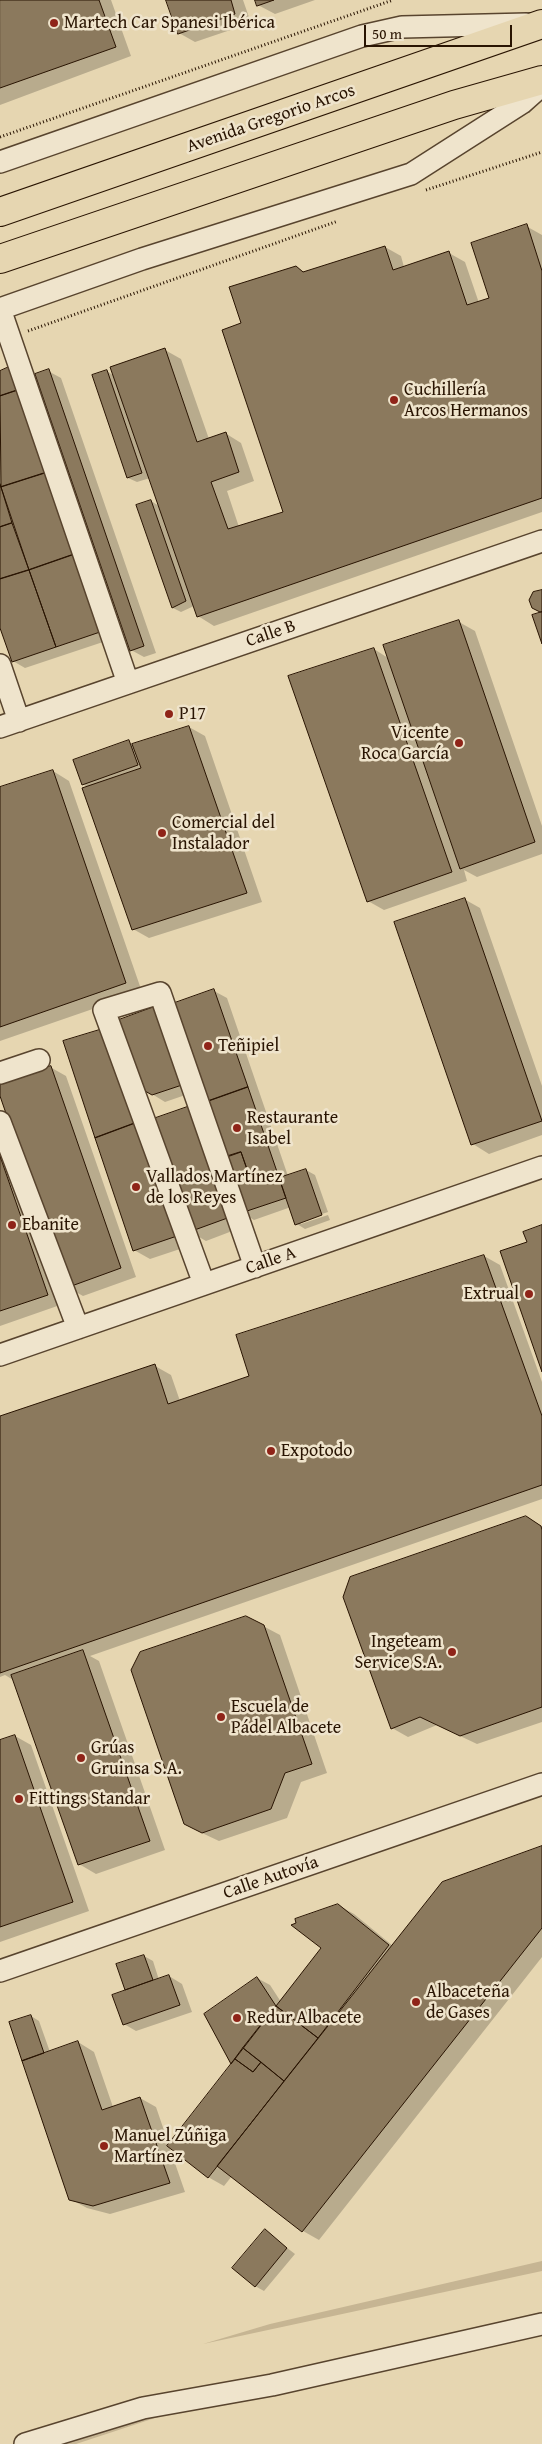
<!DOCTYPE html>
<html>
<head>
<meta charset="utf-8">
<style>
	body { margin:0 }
	#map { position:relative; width:542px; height:2444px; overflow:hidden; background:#e6d6b1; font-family:"Gentium Book Plus",serif }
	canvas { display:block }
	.scale { position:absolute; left:364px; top:25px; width:148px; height:22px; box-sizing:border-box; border:2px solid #291402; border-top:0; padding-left:6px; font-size:15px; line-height:18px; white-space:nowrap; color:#291402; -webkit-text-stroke:4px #efe4cc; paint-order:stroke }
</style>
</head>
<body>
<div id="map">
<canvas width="542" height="2444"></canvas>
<div class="scale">50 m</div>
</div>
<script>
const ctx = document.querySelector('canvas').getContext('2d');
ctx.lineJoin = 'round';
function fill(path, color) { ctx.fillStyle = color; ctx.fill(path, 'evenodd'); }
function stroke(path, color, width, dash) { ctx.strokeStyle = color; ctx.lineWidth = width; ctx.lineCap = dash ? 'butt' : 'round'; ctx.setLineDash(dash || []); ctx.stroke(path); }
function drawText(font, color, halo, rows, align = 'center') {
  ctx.font = font + ' "Gentium Book Plus",serif'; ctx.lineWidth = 5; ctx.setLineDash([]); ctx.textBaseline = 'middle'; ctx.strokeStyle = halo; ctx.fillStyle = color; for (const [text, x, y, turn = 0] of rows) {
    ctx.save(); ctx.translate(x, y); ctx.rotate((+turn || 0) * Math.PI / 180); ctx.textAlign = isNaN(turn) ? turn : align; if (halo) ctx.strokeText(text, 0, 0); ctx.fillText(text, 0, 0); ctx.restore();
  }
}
const green = new Path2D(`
	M 542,2261 L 542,2271 L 203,2344 L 270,2324 Z
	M 161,2416 L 76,2444 L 18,2444 Z`);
const shadow = new Path2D(`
	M 0,0 L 111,0 L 131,56 L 0,105 Z
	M 167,0 L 243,0 L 251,23 L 195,42 L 179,33 Z
	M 257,0 L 315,0 L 275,14 L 258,5 Z
	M 526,226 L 542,235 L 542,512 L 214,626 L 198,616 L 194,606 L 181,612 L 173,608 L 151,501 L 159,506 L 150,478 L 137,482 L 128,478 L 94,376 L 107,371 L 114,376 L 165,350 L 181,359 L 209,439 L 225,433 L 241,443 L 254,481 L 227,491 L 239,527 L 284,513 L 243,324 L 296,267 L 306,273 L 385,247 L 401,256 L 404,267 L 449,253 L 465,262 L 479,303 L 491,299 Z
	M 48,371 L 61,378 L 156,653 L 144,657 L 131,650 Z
	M 0,372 L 115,638 L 25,668 L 13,661 L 0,624 Z
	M 459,622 L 475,631 L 542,826 L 542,854 L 477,877 L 464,870 L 467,881 L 384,910 L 368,901 L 374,649 L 388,658 Z
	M 189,727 L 205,736 L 262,902 L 149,938 L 133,929 L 89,788 L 83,784 L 129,742 L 134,745 Z
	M 53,771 L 69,781 L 142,992 L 0,1041 L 0,789 Z
	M 464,899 L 480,908 L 542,1086 L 542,1135 L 489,1154 L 473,1144 Z
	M 214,991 L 227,998 L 288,1176 L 306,1170 L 315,1175 L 328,1212 L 301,1221 L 301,1224 L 328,1215 L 330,1220 L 305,1229 L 297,1224 L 291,1207 L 254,1220 L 244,1214 L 248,1225 L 206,1241 L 187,1230 L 192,1245 L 150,1259 L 134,1250 L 150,1131 L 193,1106 Z
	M 118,1022 L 197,1091 L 165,1102 L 152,1094 Z
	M 50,1067 L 66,1076 L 136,1277 L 83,1296 L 67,1287 L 0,1092 L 0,1085 Z
	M 0,1142 L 63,1304 L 0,1326 Z
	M 484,1256 L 500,1265 L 542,1382 L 542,1499 L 90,1656 L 99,1661 L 165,1850 L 96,1874 L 79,1864 L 15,1681 L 5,1675 L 0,1677 L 0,1418 L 155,1366 L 171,1375 L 180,1401 L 251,1377 Z
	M 526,1517 L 542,1526 L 542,1722 L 477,1744 L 437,1725 L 408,1737 L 392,1728 Z
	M 263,1626 L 280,1635 L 327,1773 L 301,1782 L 287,1818 L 219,1841 L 202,1833 Z
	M 15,1736 L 31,1745 L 89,1911 L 0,1942 L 0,1742 Z
	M 542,1848 L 542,1957 L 319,2240 L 303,2231 L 232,2176 L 224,2186 L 208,2177 L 169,2146 L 185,2192 L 110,2214 L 87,2208 L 70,2199 L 11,2023 L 31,2016 L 39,2021 L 50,2052 L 78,2042 L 94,2052 L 113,2107 L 140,2098 L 156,2107 L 169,2145 L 232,2064 L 206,2014 L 257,1978 L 270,1985 L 281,2002 L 322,1948 L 338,1905 L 354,1914 L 393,1946 Z
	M 144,1956 L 153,1961 L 159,1980 L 169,1976 L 182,1984 L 192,2012 L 136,2031 L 124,2024 L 128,1991 L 126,1990 Z
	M 265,2231 L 295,2254 L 264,2291 L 255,2286 Z`);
const building = new Path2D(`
	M 0,0 L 99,0 L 116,47 L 0,88 Z
	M 166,0 L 231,0 L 235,14 L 178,34 Z
	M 255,0 L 274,0 L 257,6 Z
	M 527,224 L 542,271 L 542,498 L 197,617 L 110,367 L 165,348 L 197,442 L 226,432 L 239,472 L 211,482 L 228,529 L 283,512 L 222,330 L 241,323 L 229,287 L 296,266 L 303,272 L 385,246 L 393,270 L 449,251 L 467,305 L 489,298 L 471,243 Z
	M 9,367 L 18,390 L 0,396 L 0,371 Z
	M 49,369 L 144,646 L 130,651 L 35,374 Z
	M 107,370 L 142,473 L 127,478 L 92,375 Z
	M 18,390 L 48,472 L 1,487 L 0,396 Z
	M 48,472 L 75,554 L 29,570 L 1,487 Z
	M 0,484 L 12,523 L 0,527 Z
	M 151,500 L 186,601 L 172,608 L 136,505 Z
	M 12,523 L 29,570 L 0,579 L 0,527 Z
	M 75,554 L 103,631 L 56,647 L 29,570 Z
	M 29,570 L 56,647 L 12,662 L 0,628 L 0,579 Z
	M 542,590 L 542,612 L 540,612 L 532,608 L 529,600 L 533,592 Z
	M 542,612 L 542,644 L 532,615 Z
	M 459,620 L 535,842 L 460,869 L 383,645 Z
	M 374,648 L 452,872 L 367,902 L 288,676 Z
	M 189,726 L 247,893 L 132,930 L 82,788 L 141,768 L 132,744 Z
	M 129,740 L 138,765 L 82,785 L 73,760 Z
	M 53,770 L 126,983 L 0,1027 L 0,787 Z
	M 465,898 L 542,1121 L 471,1145 L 394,922 Z
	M 214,989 L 248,1087 L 203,1103 L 169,1005 Z
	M 157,1006 L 185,1084 L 152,1095 L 138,1087 L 116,1021 Z
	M 106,1028 L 138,1122 L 95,1138 L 63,1041 Z
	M 51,1066 L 121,1268 L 66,1288 L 0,1096 L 0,1084 Z
	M 248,1087 L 286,1198 L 241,1213 L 230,1181 L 249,1175 L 241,1152 L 224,1158 L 203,1103 Z
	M 193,1105 L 233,1216 L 189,1232 L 150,1120 Z
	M 138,1122 L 177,1236 L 133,1251 L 95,1138 Z
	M 241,1152 L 249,1175 L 230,1181 L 222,1158 Z
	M 0,1156 L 48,1295 L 0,1311 Z
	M 306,1169 L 322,1215 L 295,1225 L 279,1178 Z
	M 542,1225 L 542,1372 L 500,1251 L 527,1242 L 523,1232 Z
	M 484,1255 L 542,1416 L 542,1485 L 0,1673 L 0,1416 L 155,1364 L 168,1404 L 249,1376 L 236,1335 Z
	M 526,1516 L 541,1526 L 542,1530 L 542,1707 L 460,1736 L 420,1717 L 391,1729 L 343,1597 L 350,1577 Z
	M 246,1616 L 264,1625 L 312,1764 L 285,1773 L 271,1809 L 202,1833 L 184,1824 L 131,1670 L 140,1652 Z
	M 83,1650 L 150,1841 L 78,1865 L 11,1675 Z
	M 15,1735 L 73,1902 L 0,1927 L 0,1740 Z
	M 542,1846 L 542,1928 L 302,2232 L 217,2166 L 442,1882 Z
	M 338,1904 L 389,1945 L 318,2038 L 276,2006 L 321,1948 L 291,1925 L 296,1923 L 295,1919 Z
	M 144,1955 L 153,1980 L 125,1990 L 116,1964 Z
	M 169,1975 L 180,2005 L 123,2025 L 112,1995 Z
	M 257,1977 L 276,2006 L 231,2064 L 204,2014 Z
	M 276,2006 L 318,2038 L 284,2081 L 243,2048 Z
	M 31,2015 L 44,2053 L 22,2061 L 9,2022 Z
	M 78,2041 L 102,2110 L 140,2097 L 170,2183 L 93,2206 L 69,2200 L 22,2061 Z
	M 243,2048 L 261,2062 L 253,2072 L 235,2059 Z
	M 235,2059 L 253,2072 L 261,2062 L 284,2081 L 208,2178 L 167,2146 Z
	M 265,2229 L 287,2248 L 255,2287 L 232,2268 Z`);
const path = new Path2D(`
	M 0,137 L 393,0
	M 426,190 L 542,152
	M 28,331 L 338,221`);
const minor = new Path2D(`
	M 0,162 L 362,36 L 402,27 L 527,24
	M 0,309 L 142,259 L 411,174 L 522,103 L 542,85
	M 0,309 L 128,683
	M 0,665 L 19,721
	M 0,727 L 542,541
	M 0,1073 L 39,1060
	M 0,1122 L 78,1328
	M 204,1284 L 104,1010 L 160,993 L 255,1267
	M 0,1355 L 542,1167
	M 0,1971 L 542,1784
	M 25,2444 L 143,2408 L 272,2385 L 542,2324`);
const major = new Path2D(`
	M 0,212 L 542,24
	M 0,259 L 454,105 L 542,80`);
const markers = [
	[54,23,5,"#8f2418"],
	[394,400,5,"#8f2418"],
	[169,714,5,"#8f2418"],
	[459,743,5,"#8f2418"],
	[162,833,5,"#8f2418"],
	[208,1046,5,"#8f2418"],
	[237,1128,5,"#8f2418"],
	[136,1187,5,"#8f2418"],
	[12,1225,5,"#8f2418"],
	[529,1294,5,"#8f2418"],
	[271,1451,5,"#8f2418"],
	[452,1652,5,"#8f2418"],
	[221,1717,5,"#8f2418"],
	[81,1758,5,"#8f2418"],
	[19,1799,5,"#8f2418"],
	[416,2002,5,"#8f2418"],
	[237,2018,5,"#8f2418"],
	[104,2146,5,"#8f2418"]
];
const poiNames = [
	["Martech Car Spanesi Ibérica",64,23],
	["Cuchillería",404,390],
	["Arcos Hermanos",404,411],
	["P17",179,714],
	["Vicente",449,733,"right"],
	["Roca García",449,754,"right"],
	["Comercial del",172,823],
	["Instalador",172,844],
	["Teñipiel",218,1046],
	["Restaurante",247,1118],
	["Isabel",247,1139],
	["Vallados Martínez",146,1177],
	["de los Reyes",146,1198],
	["Ebanite",22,1225],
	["Extrual",519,1294,"right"],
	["Expotodo",281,1451],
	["Ingeteam",442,1642,"right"],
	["Service S.A.",442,1663,"right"],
	["Escuela de",231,1707],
	["Pádel Albacete",231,1728],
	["Grúas",91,1748],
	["Gruinsa S.A.",91,1769],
	["Fittings Standar",29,1799],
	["Albaceteña",426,1992],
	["de Gases",426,2013],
	["Redur Albacete",247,2018],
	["Manuel Zúñiga",114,2136],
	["Martínez",114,2157]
];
const streetNames = [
	["Avenida Gregorio Arcos",271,119,-19],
	["Calle B",271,634,-19],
	["Calle A",271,1261,-19],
	["Calle Autovía",271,1878,-19]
];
fill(green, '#c6b593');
fill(shadow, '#0003');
fill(building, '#8b795d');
stroke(building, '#291402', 1);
stroke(minor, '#58442e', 24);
stroke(major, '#291402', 30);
stroke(path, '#291402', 3, [1, 2.5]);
stroke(minor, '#efe4cc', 21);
stroke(major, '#e6d6b1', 28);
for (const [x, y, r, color] of markers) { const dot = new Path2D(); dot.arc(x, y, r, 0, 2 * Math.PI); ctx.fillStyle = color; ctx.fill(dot); stroke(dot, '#efe4cc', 2); }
drawText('18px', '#291402', '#efe4cc', poiNames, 'left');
drawText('18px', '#291402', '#efe4cc', streetNames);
</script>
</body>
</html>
